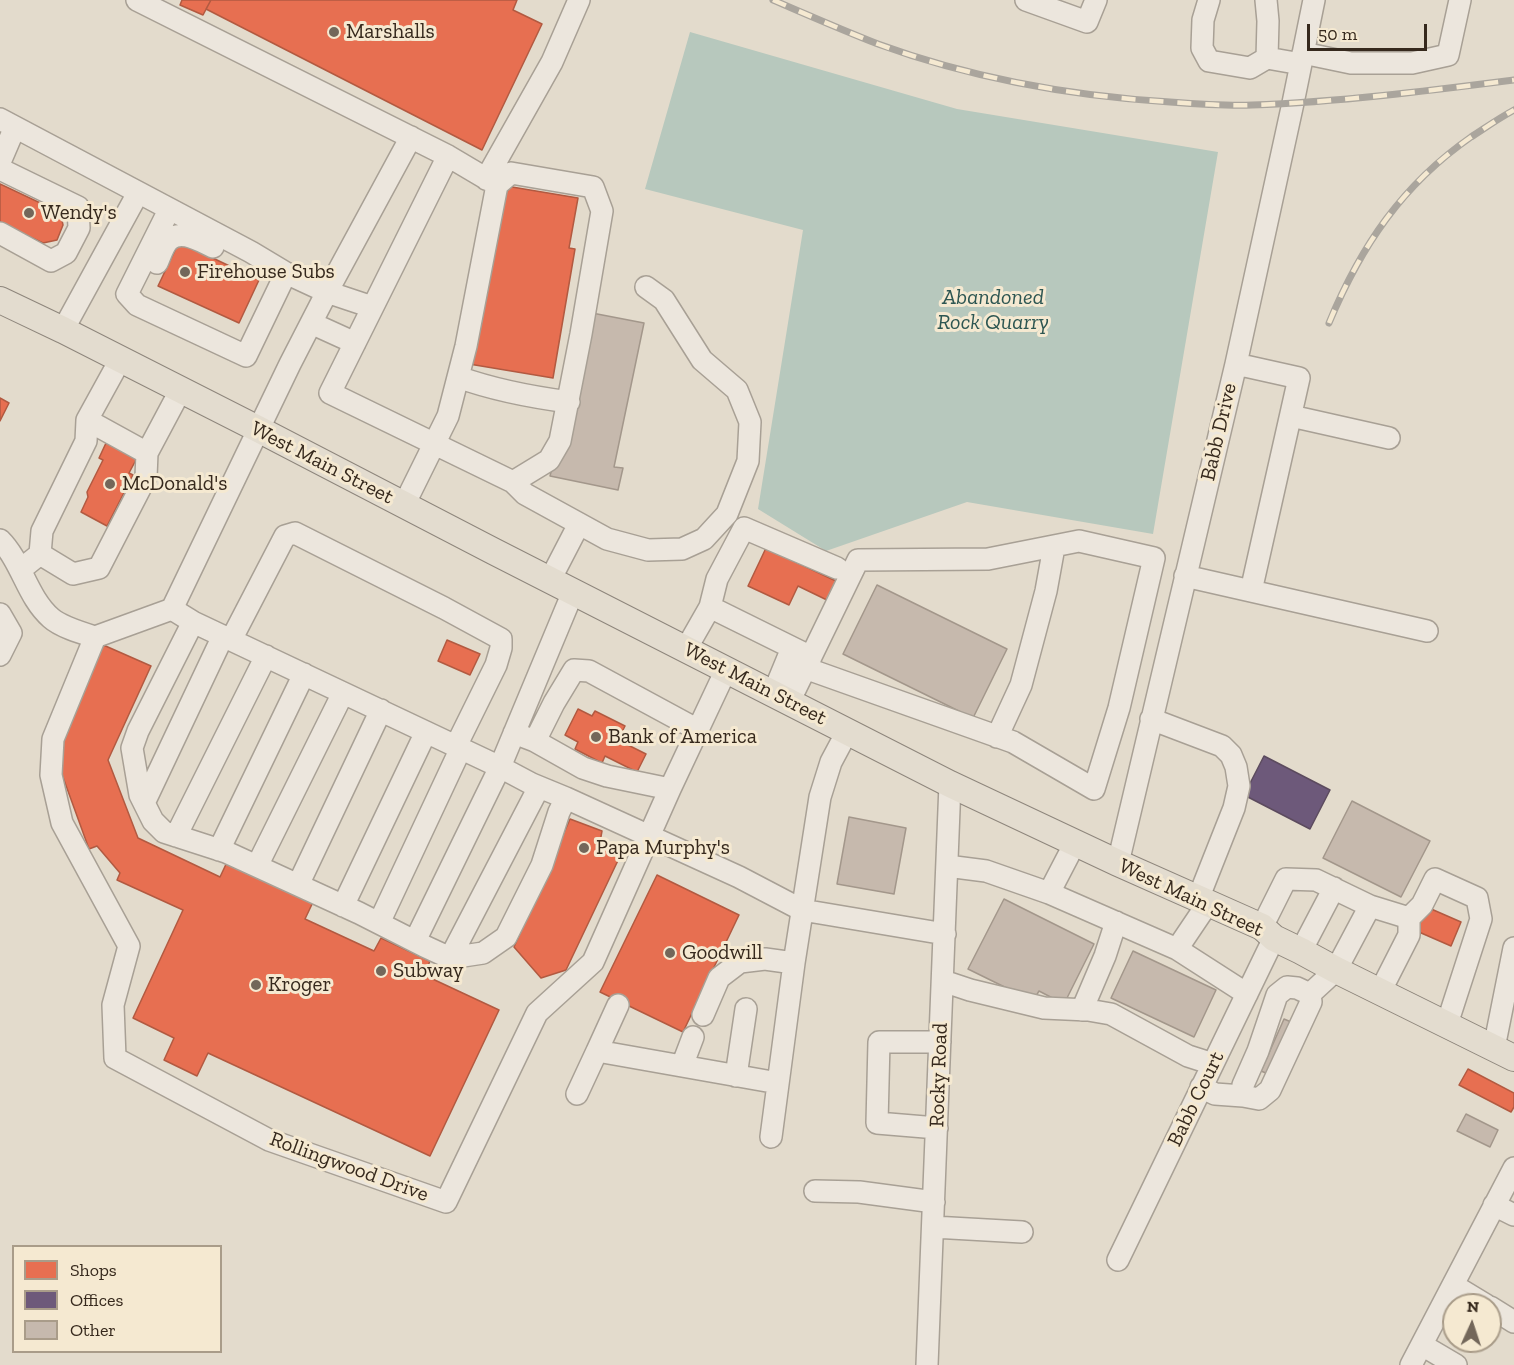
<!DOCTYPE html>
<html>
<head>
<meta charset="utf-8">
<style>
	body { margin:0 }
	#map { position:relative; width:1514px; height:1365px; overflow:hidden; background:#e3dbcc; font-family:"Zilla Slab",serif }
	canvas { display:block }
	.legend { position:absolute; left:12px; top:1245px; width:210px; height:108px; box-sizing:border-box; background:#f5e9d1; border:2px solid #a99c89; margin:0; padding:8px 10px; list-style:none; font-size:18px; color:#36291d }
	.legend li { display:flex; align-items:center; gap:12px; height:30px }
	.legend b { width:30px; border:2px solid #a99c89 }
	.north { position:absolute; left:1442px; top:1293px; width:60px; height:60px; box-sizing:border-box; background:#f5e9d1; border:2px solid #a99c89; border-radius:50%; rotate:3deg; font-size:16px; font-weight:700; line-height:24px; text-align:center; color:#36291d }
	.north::after { content:''; display:block; margin:auto; width:21px; height:27px; background:#73675a; clip-path:polygon(50% 0,100% 100%,50% 72%,0 100%) }
	.scale { position:absolute; left:1307px; top:24px; width:120px; height:27px; box-sizing:border-box; border:3px solid #36291d; border-top:0; padding-left:8px; font-size:18px; line-height:21px; white-space:nowrap; color:#36291d; -webkit-text-stroke:4px #f5e9d1; paint-order:stroke }
</style>
</head>
<body>
<div id="map">
<canvas width="1514" height="1365"></canvas>
<ul class="legend">
<li><b style="height:16px;background:#e76f51"></b>Shops</li>
<li><b style="height:16px;background:#6d597a"></b>Offices</li>
<li><b style="height:16px;background:#c6b9ad"></b>Other</li>
</ul>
<div class="north">N</div>
<div class="scale">50 m</div>
</div>
<script>
const ctx = document.querySelector('canvas').getContext('2d');
ctx.lineJoin = 'round';
function fill(path, color) { ctx.fillStyle = color; ctx.fill(path, 'evenodd'); }
function stroke(path, color, width, dash) { ctx.strokeStyle = color; ctx.lineWidth = width; ctx.lineCap = dash ? 'butt' : 'round'; ctx.setLineDash(dash || []); ctx.stroke(path); }
function drawText(font, color, halo, rows, align = 'center') {
  ctx.font = font + ' "Zilla Slab",serif'; ctx.lineWidth = 6; ctx.setLineDash([]); ctx.textBaseline = 'middle'; ctx.strokeStyle = halo; ctx.fillStyle = color; for (const [text, x, y, turn = 0] of rows) {
    ctx.save(); ctx.translate(x, y); ctx.rotate((+turn || 0) * Math.PI / 180); ctx.textAlign = isNaN(turn) ? turn : align; if (halo) ctx.strokeText(text, 0, 0); ctx.fillText(text, 0, 0); ctx.restore();
  }
}
const water = new Path2D(`
	M 690,32 L 957,109 L 1218,152 L 1153,534 L 967,502 L 826,551 L 758,509 L 803,230 L 645,189 Z`);
const shops = new Path2D(`
	M 182,0 L 211,0 L 203,15 L 180,5 Z
	M 211,0 L 517,0 L 513,10 L 542,24 L 482,150 L 206,9 Z
	M 0,184 L 53,209 L 61,216 L 63,225 L 57,240 L 43,243 L 0,223 Z
	M 500,185 L 578,198 L 569,248 L 575,249 L 553,378 L 469,364 Z
	M 179,242 L 259,280 L 239,323 L 158,286 Z
	M 0,398 L 9,403 L 0,421 Z
	M 106,443 L 137,458 L 129,473 L 133,475 L 107,526 L 81,512 L 88,497 L 87,492 L 103,460 L 99,458 Z
	M 766,548 L 838,582 L 829,601 L 798,586 L 789,605 L 748,586 Z
	M 447,640 L 480,654 L 470,675 L 438,661 Z
	M 101,644 L 151,666 L 108,760 L 138,838 L 220,877 L 228,860 L 314,900 L 305,919 L 374,951 L 381,938 L 430,961 L 424,975 L 499,1010 L 430,1156 L 208,1053 L 197,1076 L 164,1060 L 174,1038 L 133,1018 L 183,910 L 117,880 L 120,873 L 97,846 L 89,849 L 60,769 L 57,741 Z
	M 578,709 L 592,716 L 595,711 L 625,726 L 618,740 L 646,754 L 637,772 L 605,756 L 602,763 L 575,749 L 578,742 L 565,735 Z
	M 570,819 L 602,831 L 600,842 L 622,852 L 566,970 L 541,978 L 514,947 Z
	M 657,875 L 739,915 L 683,1032 L 600,992 Z
	M 1422,905 L 1461,922 L 1451,946 L 1412,929 Z
	M 1468,1069 L 1514,1093 L 1514,1107 L 1511,1112 L 1459,1085 Z`);
const offices = new Path2D(`
	M 1264,756 L 1330,790 L 1310,829 L 1244,795 Z`);
const building = new Path2D(`
	M 592,313 L 644,323 L 614,467 L 623,468 L 618,490 L 550,476 Z
	M 877,585 L 1007,649 L 973,718 L 843,654 Z
	M 1352,801 L 1430,841 L 1401,897 L 1323,858 Z
	M 849,817 L 906,828 L 894,894 L 837,884 Z
	M 1004,899 L 1094,944 L 1064,1004 L 1039,991 L 1033,1001 L 968,969 Z
	M 1133,951 L 1216,990 L 1194,1037 L 1111,998 Z
	M 1284,1019 L 1296,1024 L 1273,1076 L 1261,1071 Z
	M 1466,1114 L 1498,1130 L 1490,1147 L 1457,1131 Z`);
const minor = new Path2D(`
	M 137,0 L 448,156 L 330,393 L 513,482 L 549,460 L 560,441 L 581,334 L 602,211 L 593,187 L 511,173 L 497,185 L 466,346 L 448,416 L 404,505
	M 1026,0 L 1087,22 L 1096,0
	M 1209,0 L 1203,20 L 1202,48 L 1209,61 L 1250,68 L 1267,58
	M 1266,0 L 1268,21 L 1267,58 L 1301,64
	M 1303,53 L 1351,63 L 1412,63 L 1448,55 L 1460,0
	M 0,119 L 251,252 L 286,273 L 327,292 L 290,364 L 172,609 L 95,637 L 53,739 L 51,775 L 62,823 L 129,946 L 113,1005 L 115,1058 L 269,1140 L 446,1202 L 537,1013 L 593,962 L 670,789 L 726,670
	M 448,156 L 497,185
	M 0,162 L 15,127
	M 0,169 L 78,207 L 79,228 L 66,253 L 51,261 L 0,233
	M 486,179 L 552,62 L 579,0
	M 169,210 L 127,294 L 137,305 L 246,356 L 286,273
	M 157,263 C 160,257 163,246 168,241 C 180,228 200,241 213,247
	M 372,307 L 327,292 L 411,137
	M 311,323 L 355,343
	M 63,330 L 138,193
	M 1236,364 L 1299,378 L 1251,591
	M 458,377 C 494,390 531,397 569,402
	M 1291,416 L 1389,438
	M 87,420 L 147,453
	M 513,482 L 525,494 L 607,539 L 648,550 L 682,549 L 704,539 L 727,514 L 748,461 L 750,422 L 737,390 L 702,360 L 664,300 L 646,287
	M 0,540 C 22,562 27,597 51,618 C 61,627 82,633 95,637
	M 40,554 L 73,574 L 99,568 L 146,477 L 147,453 L 180,391
	M 20,570 L 40,554 L 42,531 L 86,441 L 87,420 L 120,360
	M 1185,576 L 1427,631
	M 550,580 L 579,524
	M 710,607 L 717,579 L 744,528 L 837,568
	M 172,609 L 193,622 L 500,767 L 532,784 L 566,798 L 559,812 L 542,865 L 506,937 L 483,953 L 450,958 L 424,946 L 359,913 L 226,852 L 164,832 L 153,821 L 140,795 L 132,748 L 138,731 L 193,622
	M 0,614 L 11,633 L 0,655
	M 231,640 L 285,536 L 295,533 L 444,608 L 501,639 L 501,648 L 496,665 L 456,746
	M 686,649 L 710,607 L 811,657
	M 773,694 L 792,648
	M 789,702 L 858,560 L 988,559 L 1079,541 L 1154,558 L 1119,708 L 1094,789 L 1013,742 L 805,668
	M 1151,719 L 1222,746 L 1231,755 L 1236,767 L 1239,786 L 1234,808 L 1198,899
	M 514,733 L 535,741 L 554,703 L 574,670 L 589,671 L 698,730
	M 997,737 L 1021,685 L 1046,591 L 1054,547
	M 535,741 L 583,768 L 607,776 L 670,789
	M 566,798 L 739,877 L 802,910 L 945,934
	M 144,803 L 223,636
	M 176,836 L 266,656
	M 219,850 L 304,674
	M 1118,863 L 1236,364 L 1293,103 L 1314,0
	M 257,866 L 343,693
	M 947,866 L 986,871 L 1049,893 L 1177,949 L 1247,994
	M 298,885 L 381,710
	M 1049,893 L 1075,843
	M 343,906 L 426,732
	M 1370,906 L 1409,918
	M 379,923 L 461,748
	M 1262,927 L 1286,879 L 1316,880 L 1370,906 L 1336,970 L 1310,994
	M 415,941 L 500,767 L 573,592
	M 1177,949 L 1208,903
	M 1301,951 L 1334,888
	M 450,958 L 539,787
	M 943,981 L 970,990 L 1044,1008 L 1088,1010 L 1111,1014 L 1188,1056 L 1213,1064
	M 1287,987 L 1297,988 L 1310,994 L 1311,1002 L 1270,1090 L 1259,1099 L 1243,1096 L 1243,1085 L 1258,1051 L 1277,995 Z
	M 1380,992 L 1409,935 L 1409,918 L 1422,905 L 1435,879 L 1477,898 L 1481,919 L 1447,1024
	M 1082,1010 L 1105,956 L 1116,922
	M 703,1015 L 719,978 L 740,962 L 765,959 L 794,963
	M 1494,1048 L 1514,948
	M 597,1051 L 618,1005
	M 682,1066 L 693,1037
	M 736,1076 L 746,1009
	M 1201,1087 L 1215,1094 L 1243,1096
	M 577,1094 L 597,1051 L 778,1083
	M 937,1128 L 877,1123 L 879,1042 L 940,1042
	M 771,1137 L 794,963 L 820,797 L 831,762 L 847,732
	M 815,1191 L 859,1192 L 934,1202
	M 1494,1205 L 1514,1215
	M 933,1227 L 1022,1232
	M 1118,1260 L 1274,938
	M 1453,1285 L 1486,1305
	M 1490,1307 L 1514,1322
	M 1422,1345 L 1456,1365
	M 927,1365 L 950,784
	M 1411,1365 L 1514,1168`);
const major = new Path2D(`
	M 0,300 L 63,330 L 258,429 L 493,551 L 950,784 L 1118,863 L 1262,927 L 1274,938 L 1301,951 L 1336,970 L 1514,1058`);
const rail = new Path2D(`
	M 773,0 C 808,15 842,30 878,44 C 971,78 1071,96 1170,102 C 1197,104 1225,106 1252,105 C 1339,102 1427,91 1514,80
	M 1329,323 C 1361,246 1402,185 1471,137 C 1485,128 1499,118 1514,110`);
const markers = [
	[334,32,6,"#73675a"],
	[29,213,6,"#73675a"],
	[185,272,6,"#73675a"],
	[110,484,6,"#73675a"],
	[596,737,6,"#73675a"],
	[584,848,6,"#73675a"],
	[670,953,6,"#73675a"],
	[381,971,6,"#73675a"],
	[256,985,6,"#73675a"]
];
const poiNames = [
	["Marshalls",346,32],
	["Wendy's",41,213],
	["Firehouse Subs",197,272],
	["McDonald's",122,484],
	["Bank of America",608,737],
	["Papa Murphy's",596,848],
	["Goodwill",682,953],
	["Subway",393,971],
	["Kroger",268,985]
];
const streetNames = [
	["Babb Drive",1219,432,-77],
	["West Main Street",322,463,27],
	["West Main Street",755,684,27],
	["West Main Street",1191,898,25],
	["Rocky Road",939,1075,-88],
	["Babb Court",1196,1099,-64],
	["Rollingwood Drive",349,1167,20]
];
const waterNames = [
	["Abandoned",993,298],
	["Rock Quarry",993,323]
];
fill(water, '#b7c8bd');
fill(shops, '#e76f51');
stroke(shops, '#b25a41', 1.5);
fill(offices, '#6d597a');
stroke(offices, '#5c4b5e', 1.5);
fill(building, '#c6b9ad');
stroke(building, '#a3978b', 1.5);
stroke(minor, '#a8a095', 24);
stroke(major, '#8e867c', 28);
stroke(minor, '#ece6dd', 21);
stroke(major, '#e3dccf', 26);
stroke(rail, '#aaa59d', 7);
stroke(rail, '#f5e9d1', 4.5, [14]);
for (const [x, y, r, color] of markers) { const dot = new Path2D(); dot.arc(x, y, r, 0, 2 * Math.PI); ctx.fillStyle = color; ctx.fill(dot); stroke(dot, '#f5e9d1', 2); }
drawText('21px', '#36291d', '#f5e9d1', poiNames, 'left');
drawText('21px', '#36291d', '#f5e9d1', streetNames);
drawText('italic 22px', '#2d5652', '#f5e9d1', waterNames);
</script>
</body>
</html>
